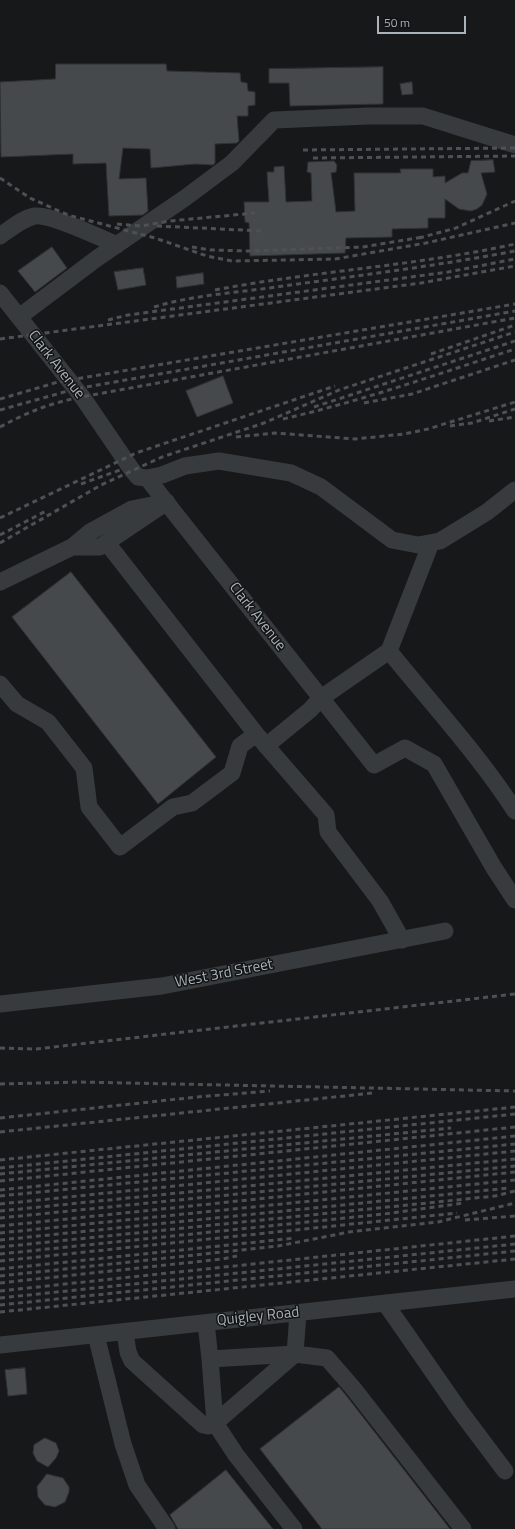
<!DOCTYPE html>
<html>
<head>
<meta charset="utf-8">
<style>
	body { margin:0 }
	#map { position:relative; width:515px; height:1529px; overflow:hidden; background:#171819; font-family:"Titillium Web",sans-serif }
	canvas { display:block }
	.scale { position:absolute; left:377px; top:16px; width:89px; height:18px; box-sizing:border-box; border:2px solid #a9b3b9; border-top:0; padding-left:5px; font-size:12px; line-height:14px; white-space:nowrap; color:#a9b3b9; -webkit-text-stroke:3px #121314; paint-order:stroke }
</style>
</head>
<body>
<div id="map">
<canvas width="515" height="1529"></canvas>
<div class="scale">50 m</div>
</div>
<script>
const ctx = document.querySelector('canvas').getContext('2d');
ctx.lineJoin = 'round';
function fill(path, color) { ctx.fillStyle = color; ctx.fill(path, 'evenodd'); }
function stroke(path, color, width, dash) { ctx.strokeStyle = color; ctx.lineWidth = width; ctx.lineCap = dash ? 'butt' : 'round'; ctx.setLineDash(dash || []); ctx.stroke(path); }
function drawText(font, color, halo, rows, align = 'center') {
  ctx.font = font + ' "Titillium Web",sans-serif'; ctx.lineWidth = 3; ctx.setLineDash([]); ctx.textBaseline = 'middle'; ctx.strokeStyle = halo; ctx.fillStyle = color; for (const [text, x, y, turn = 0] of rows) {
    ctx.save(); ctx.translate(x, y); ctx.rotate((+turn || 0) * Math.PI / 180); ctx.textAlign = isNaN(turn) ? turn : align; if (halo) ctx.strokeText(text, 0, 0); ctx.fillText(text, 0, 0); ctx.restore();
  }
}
const building = new Path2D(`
	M 56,64 L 166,64 L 167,71 L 240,73 L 241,82 L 247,83 L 248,91 L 255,92 L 255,105 L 248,106 L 248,116 L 237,116 L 239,141 L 237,143 L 215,144 L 215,163 L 213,165 L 195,164 L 151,168 L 150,149 L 123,148 L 119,179 L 146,178 L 148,211 L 143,215 L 109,216 L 106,163 L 73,164 L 73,154 L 1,157 L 0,82 L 55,79 Z
	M 383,67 L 383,104 L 290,106 L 289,83 L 269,83 L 269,69 Z
	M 412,82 L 413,94 L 402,95 L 400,84 Z
	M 493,160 L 495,172 L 481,173 L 487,194 L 482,205 L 477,209 L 471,211 L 459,209 L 445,199 L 445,218 L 428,218 L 428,228 L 392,229 L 392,237 L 346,238 L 345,253 L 250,256 L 249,223 L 245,222 L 244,202 L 269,202 L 267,172 L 274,172 L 274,167 L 284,166 L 286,202 L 312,201 L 311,173 L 307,172 L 308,162 L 334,161 L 337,165 L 336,172 L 331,173 L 336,212 L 355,211 L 354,173 L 401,173 L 400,169 L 433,169 L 433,177 L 445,176 L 445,183 L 462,173 L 468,173 L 471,161 Z
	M 52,247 L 67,268 L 35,292 L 18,271 Z
	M 143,268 L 146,285 L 118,290 L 114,272 Z
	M 203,273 L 204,284 L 177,288 L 176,277 Z
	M 223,376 L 233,403 L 197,417 L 186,391 Z
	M 71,572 L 216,757 L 158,804 L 12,617 Z
	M 25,1368 L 27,1394 L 8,1396 L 5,1370 Z
	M 339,1387 L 345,1394 L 450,1529 L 322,1529 L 260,1449 Z
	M 45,1438 L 56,1443 L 59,1451 L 56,1458 L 48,1467 L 37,1461 L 33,1453 L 34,1445 Z
	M 226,1470 L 273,1529 L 178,1529 L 170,1515 Z
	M 47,1474 L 63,1478 L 69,1487 L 69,1492 L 65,1502 L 55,1507 L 45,1505 L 38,1497 L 37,1487 Z`);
const minor = new Path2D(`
	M 0,236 C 10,229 23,218 35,216 C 50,214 101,238 117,245
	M 0,293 L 83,398 L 132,470 L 138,477 L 147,478 L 374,765 L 405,748 L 434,764 L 494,868 L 515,900
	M 19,317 L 96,259 L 185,198 L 232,163 L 274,120 L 368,116 L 423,116 L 515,145
	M 147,478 L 162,475 L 185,466 L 219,461 L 291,473 L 321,487 L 392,540 L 418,545 L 440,541 L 487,512 L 515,490
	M 107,543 L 256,734 L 326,815 L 328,832 L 380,901 L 402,940
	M 431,543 L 389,651 C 430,702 480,756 515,811
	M 0,582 L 72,547 L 90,532 L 132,509 L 167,502 L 100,547 L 72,547
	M 0,684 L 17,704 L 48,722 L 84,768 L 89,807 L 120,847 L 173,807 L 192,803 L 232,773 L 240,746 L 256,734
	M 266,746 L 310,710 L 321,698 L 389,651
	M 0,1004 L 162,986 L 445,931
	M 385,1303 L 460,1411 L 505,1471
	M 206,1323 L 210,1359 L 295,1354 L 298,1313
	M 125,1332 L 128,1352 L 132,1361 L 203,1425 L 208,1426 L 215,1423 L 295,1354 L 327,1358 L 353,1388 L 463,1529
	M 96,1335 L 123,1444 L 137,1485 L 167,1529
	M 0,1345 L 515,1289
	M 210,1359 L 215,1423 L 236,1455 L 294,1529`);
const rail = new Path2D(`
	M 303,150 L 515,148
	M 313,158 L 515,156
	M 0,178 L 30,198 L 68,215 L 155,238 L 207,256 L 232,261 L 335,259 L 426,243 L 515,223
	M 117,224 L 141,226 L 170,221 L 255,213
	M 157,226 L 263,231
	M 419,238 L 456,228 L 515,201
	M 192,247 L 211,250 L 250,251 L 363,247 L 423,237
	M 215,290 C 314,271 416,266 515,244
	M 154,307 C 193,295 235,293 276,287 C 356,276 436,266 515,251
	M 108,320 L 128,315 L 448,272 L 515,259
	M 0,339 L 421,283 L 515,266
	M 431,354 L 515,325
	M 0,399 L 58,382 L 515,304
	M 364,403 L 412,394 L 515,360
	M 314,407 L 515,341
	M 0,410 L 75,389 L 515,311
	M 283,419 C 362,401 438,374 515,349
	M 489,421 L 515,417
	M 450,426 L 472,423 L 515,409
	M 0,427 C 30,411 48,404 81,397 L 515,318
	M 236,437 L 275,433 L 355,439 L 404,434 L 428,429 L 515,402
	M 81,484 L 120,470
	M 0,518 L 136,453 L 335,386
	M 0,535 L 46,511
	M 0,543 L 101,485 L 162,457 L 264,423 L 339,390 L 515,332
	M 0,1048 L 36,1049 L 515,994
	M 0,1084 L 79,1082 L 515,1091
	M 0,1118 L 197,1097 L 270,1091
	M 0,1132 L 373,1093
	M 0,1160 L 515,1107
	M 0,1168 L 515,1114
	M 0,1174 L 451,1128
	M 0,1181 L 515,1127
	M 0,1190 L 515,1136
	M 0,1196 L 515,1144
	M 0,1204 L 515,1151
	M 0,1211 L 515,1159
	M 0,1218 L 515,1166
	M 465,1220 L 515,1216
	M 0,1226 L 515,1172
	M 0,1233 L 515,1180
	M 0,1240 L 509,1188
	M 0,1247 L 495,1196 L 515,1191
	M 0,1254 L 384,1214 L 464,1203
	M 0,1261 L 457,1213
	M 0,1269 L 295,1238
	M 0,1276 L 278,1246 L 349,1232 L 438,1222 L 515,1203
	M 0,1283 L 222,1259 L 237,1256
	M 0,1291 L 515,1236
	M 0,1298 L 515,1244
	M 0,1305 L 515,1251
	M 0,1312 L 515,1259`);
const streetNames = [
	["Clark Avenue",56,365,52],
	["Clark Avenue",257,617,52],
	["West 3rd Street",224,974,-11],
	["Quigley Road",258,1317,-6]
];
fill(building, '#46494c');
stroke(building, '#313235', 1);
stroke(minor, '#383b3e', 17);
stroke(rail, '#4d5155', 3, [5, 4]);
drawText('15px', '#a9b3b9', '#121314', streetNames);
</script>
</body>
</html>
